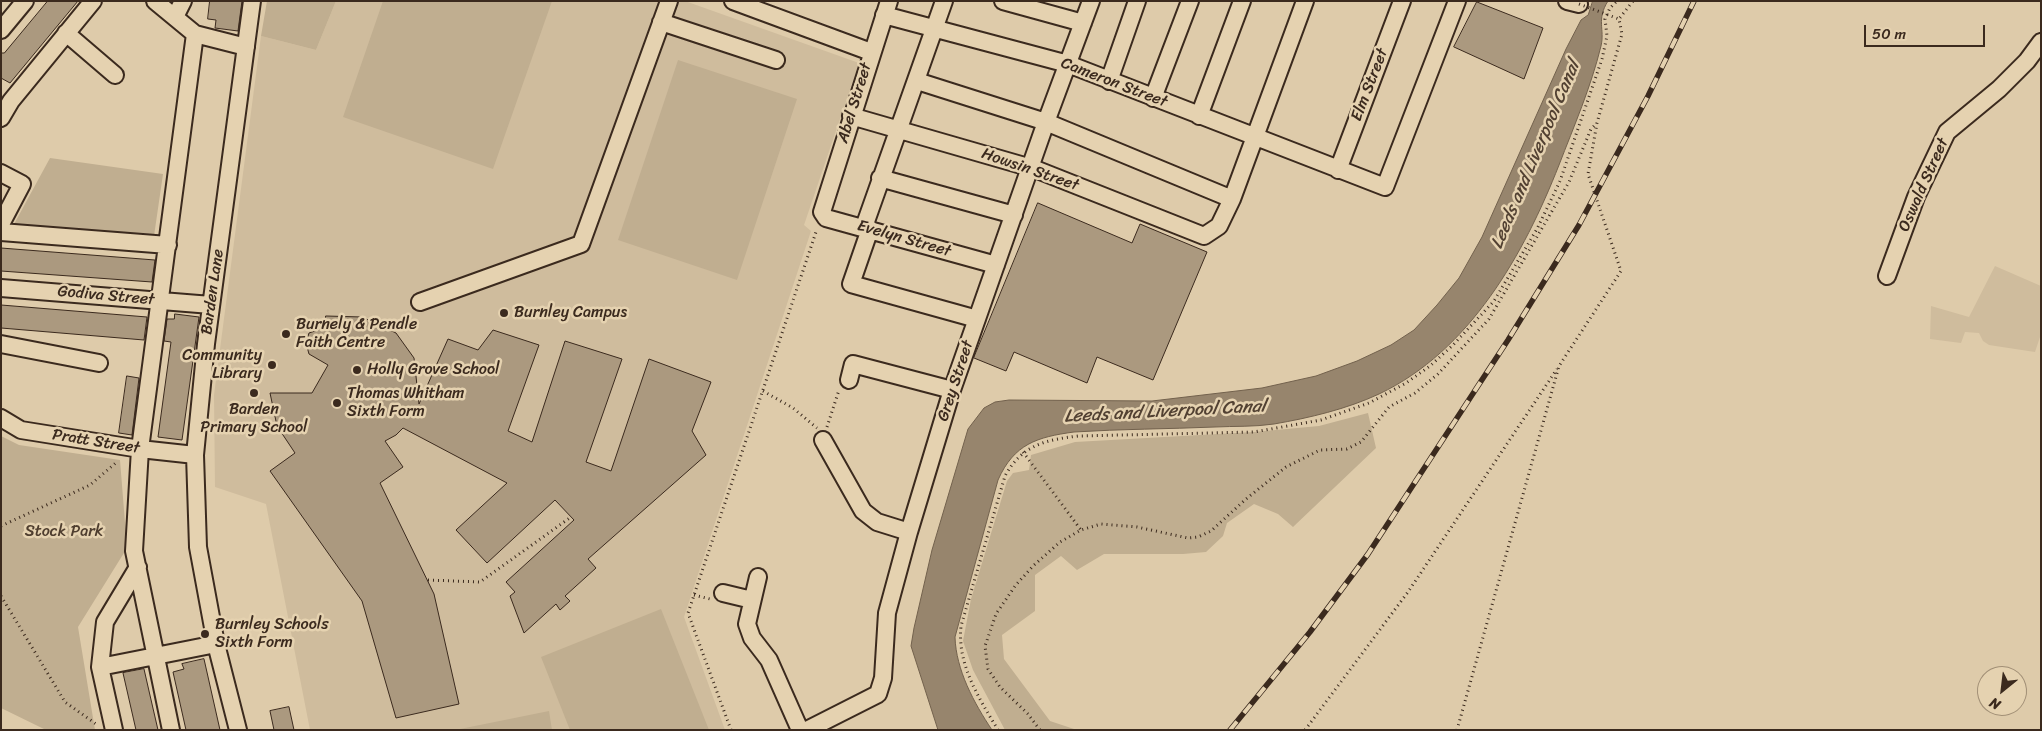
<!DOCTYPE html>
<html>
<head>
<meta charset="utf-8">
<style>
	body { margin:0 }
	#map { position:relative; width:2042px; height:731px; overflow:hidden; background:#decbaa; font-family:Sriracha,sans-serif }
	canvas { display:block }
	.frame { position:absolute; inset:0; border:2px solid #3b2a1e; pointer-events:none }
	.north { position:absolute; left:1977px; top:666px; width:50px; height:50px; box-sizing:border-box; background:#e5d2b0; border:1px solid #a18f76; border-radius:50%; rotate:209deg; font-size:14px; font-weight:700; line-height:20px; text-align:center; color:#3b2a1e }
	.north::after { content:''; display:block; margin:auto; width:18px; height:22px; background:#3b2a1e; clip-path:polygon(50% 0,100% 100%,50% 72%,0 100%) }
	.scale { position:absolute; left:1864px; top:25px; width:121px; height:22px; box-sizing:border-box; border:2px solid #3b2a1e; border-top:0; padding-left:6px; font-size:15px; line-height:18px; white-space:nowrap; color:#3b2a1e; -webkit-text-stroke:4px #e5d2b0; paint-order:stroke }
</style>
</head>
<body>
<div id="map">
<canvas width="2042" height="731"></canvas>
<div class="frame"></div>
<div class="north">N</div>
<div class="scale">50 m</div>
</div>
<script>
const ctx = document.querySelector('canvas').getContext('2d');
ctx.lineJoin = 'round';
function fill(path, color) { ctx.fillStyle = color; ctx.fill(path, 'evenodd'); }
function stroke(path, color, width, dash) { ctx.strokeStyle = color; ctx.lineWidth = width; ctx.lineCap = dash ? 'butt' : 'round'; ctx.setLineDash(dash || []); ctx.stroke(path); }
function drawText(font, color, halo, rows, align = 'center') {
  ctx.font = font + ' Sriracha,sans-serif'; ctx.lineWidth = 5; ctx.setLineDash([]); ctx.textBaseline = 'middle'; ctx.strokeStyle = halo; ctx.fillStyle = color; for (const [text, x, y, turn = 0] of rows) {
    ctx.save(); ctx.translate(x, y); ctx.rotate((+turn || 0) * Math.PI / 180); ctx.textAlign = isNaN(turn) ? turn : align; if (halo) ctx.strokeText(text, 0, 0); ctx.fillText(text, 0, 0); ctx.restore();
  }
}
const built = new Path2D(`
	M 336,1 L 685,1 L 859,63 L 804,225 L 811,231 L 684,617 L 725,730 L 310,730 L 266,504 L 215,487 L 214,395 L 261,36 L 316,50 Z
	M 1995,266 L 2041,286 L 2041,334 L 2035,352 L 1989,345 L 1983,341 L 1979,333 L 1965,332 L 1961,343 L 1930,339 L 1931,306 L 1969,317 Z`);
const green = new Path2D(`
	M 267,1 L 336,1 L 316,50 L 261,36 Z
	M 383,1 L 552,1 L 493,169 L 343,117 Z
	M 678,60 L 797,99 L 737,280 L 618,240 Z
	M 50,158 L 163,174 L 154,236 L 13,226 Z
	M 1368,413 L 1376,448 L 1293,527 L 1278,514 L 1254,504 L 1227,523 L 1223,536 L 1206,552 L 1183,554 L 1104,554 L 1077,570 L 1061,556 L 1035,575 L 1035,611 L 1002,635 L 1004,659 L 1050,721 L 1077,730 L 1005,730 L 973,670 L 963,641 L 971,599 L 1007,481 L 1013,473 L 1029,470 L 1031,455 L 1075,442 L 1254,432 L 1319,426 Z
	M 1,436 L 19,445 L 120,460 L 127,548 L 78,627 L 95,730 L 46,730 L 1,708 Z
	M 661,609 L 709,730 L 570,730 L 541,657 Z
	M 549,711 L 552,730 L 455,730 Z`);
const water = new Path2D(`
	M 1593,1 L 1608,1 C 1596,20 1605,29 1601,46 C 1591,87 1574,126 1559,165 C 1524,254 1470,351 1379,394 C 1347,409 1309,418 1274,424 C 1254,427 1234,426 1215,427 C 1168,429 1121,429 1074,432 C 1037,437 1014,444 998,480 L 955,637 C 956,670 974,703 992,730 L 938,730 L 911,646 L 914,628 L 932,550 L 968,429 L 984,408 L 995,402 L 1009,400 L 1152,401 L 1262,388 L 1316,376 L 1357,361 L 1391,345 L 1414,330 L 1437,305 L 1459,278 L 1482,237 L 1566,49 L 1581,20 L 1588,15 Z`);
const building = new Path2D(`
	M 48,1 L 78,1 L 10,83 L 1,78 L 1,53 L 4,53 Z
	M 210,1 L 242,1 L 238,31 L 215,28 L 216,20 L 208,19 Z
	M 1477,2 L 1543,28 L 1524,79 L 1454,47 Z
	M 1038,203 L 1132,243 L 1140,224 L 1207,252 L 1153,380 L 1097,357 L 1087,383 L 1014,352 L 1006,371 L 974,358 Z
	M 1,248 L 155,260 L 152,282 L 1,271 Z
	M 1,305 L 147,317 L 144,340 L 1,328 Z
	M 175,314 L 199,317 L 182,440 L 158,437 L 171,342 L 164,341 L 167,319 L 174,319 Z
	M 326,316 L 362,317 L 396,333 L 414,358 L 419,404 L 448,339 L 478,350 L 493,330 L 539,345 L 508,431 L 532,442 L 565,341 L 622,359 L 586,462 L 611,471 L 649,359 L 711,382 L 692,431 L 706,455 L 588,559 L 596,568 L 565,596 L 570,601 L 560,610 L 556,604 L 524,633 L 510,596 L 515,592 L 506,582 L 574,520 L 555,500 L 487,563 L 456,530 L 507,483 L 403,428 L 396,435 L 385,441 L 403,467 L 380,483 L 434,594 L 459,704 L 396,718 L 362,601 L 270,471 L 295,453 L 277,426 L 270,393 L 312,393 L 328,365 L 309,354 L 306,343 L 309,333 L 324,328 Z
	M 127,376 L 139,378 L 132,435 L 119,433 Z
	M 204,659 L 220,730 L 186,730 L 173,672 L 184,669 L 182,664 Z
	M 144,669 L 149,691 L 158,730 L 136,730 L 123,673 Z
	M 289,707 L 294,730 L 274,730 L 270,711 Z`);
const path = new Path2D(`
	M 763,391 L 793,408 L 817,428
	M 827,427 L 839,390
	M 1023,452 L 1081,530
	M 1,526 L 90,485 L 118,461
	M 428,580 L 480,582 L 571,517
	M 694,595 L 710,599
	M 1,596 L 65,702 L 96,724
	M 731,730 L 688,613 L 817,229
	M 998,730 C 979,698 957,665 961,626 L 1005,476 C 1022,445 1045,440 1078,436 L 1254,432 L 1321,420 L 1369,403 L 1406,383 L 1430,366 L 1453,345 L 1494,301 L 1537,229 L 1560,181 L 1602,59 L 1607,36 L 1605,19 L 1610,8 L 1617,1
	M 1040,730 L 1028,714 L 1000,687 L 988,669 L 985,646 L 996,614 L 1015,586 L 1033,566 L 1060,542 L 1081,530 L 1101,524 L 1137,527 L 1188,538 L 1198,537 L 1211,531 L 1246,499 L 1286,467 L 1320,450 L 1347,449 L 1361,442 L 1389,407 L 1415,393 L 1438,374 L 1489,319 L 1569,182 L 1591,129 L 1597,123
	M 1305,730 L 1408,592 L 1557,369
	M 1457,730 L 1559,366 L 1621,271 L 1588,174 L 1597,123 L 1622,34 L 1619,19 L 1633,1`);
const minor = new Path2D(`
	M 155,1 L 195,34 L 246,47
	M 733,1 L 871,52
	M 889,1 L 822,212 L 826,218 L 996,265
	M 1003,1 L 1083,23
	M 1567,1 L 1579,4
	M 884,15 L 1068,64 L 1385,187 L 1457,1
	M 175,17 L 183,1
	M 661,22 L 776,60
	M 1,30 L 25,1
	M 66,33 L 115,75
	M 917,81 L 1046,122 L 1232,199
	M 1109,81 L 1137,1
	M 1153,98 L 1190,1
	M 851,116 L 1035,169 L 1204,236 L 1219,226 L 1232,199 L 1305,1
	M 1199,116 L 1242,1
	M 1,118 L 11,101 L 93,1
	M 1338,170 L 1402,1
	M 1,173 L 22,184 L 1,224
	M 880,178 L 1014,215
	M 864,227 L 944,1
	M 870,229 L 851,284 L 977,319
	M 1,232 L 168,245
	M 1887,276 L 1916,197 L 1947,132 L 1999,89 L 2027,61 L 2041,42
	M 1,288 L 211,305
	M 420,302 L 581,244 L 669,1
	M 1,344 L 99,363
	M 849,380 L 853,364 L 952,390
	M 1,418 L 21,430 L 140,449 L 195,455
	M 823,440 L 863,511 L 877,522 L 909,532
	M 758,577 L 747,624 L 752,638 L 769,660 L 800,730
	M 723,593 L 752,600
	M 100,667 L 216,644
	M 114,730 L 100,667 L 105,622 L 138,567
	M 171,730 L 134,551 L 140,449 L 195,34
	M 238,730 L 216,644 L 198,547 L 195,455 L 206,344 L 252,1
	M 807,730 L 878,694 L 883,678 L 887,613 L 909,532 L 952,390 L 1046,122 L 1091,1`);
const rail = new Path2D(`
	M 1230,730 L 1310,632 L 1368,554 L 1508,340 L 1579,225 L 1648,96 L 1694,1`);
const pathBridge = new Path2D(`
	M 1579,4 L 1619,19`);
const markers = [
	[504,313,5,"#3b2a1e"],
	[286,334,5,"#3b2a1e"],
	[272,365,5,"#3b2a1e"],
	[357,370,5,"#3b2a1e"],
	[254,393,5,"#3b2a1e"],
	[337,403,5,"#3b2a1e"],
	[205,634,5,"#3b2a1e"]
];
const streetNames = [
	["Cameron Street",1114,83,21],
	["Elm Street",1370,85,-69],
	["Abel Street",855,103,-73],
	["Howsin Street",1030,170,19],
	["Oswald Street",1924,185,-66],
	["Evelyn Street",904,239,16],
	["Barden Lane",213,292,-82],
	["Godiva Street",106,296,5],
	["Grey Street",956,381,-72],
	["Pratt Street",96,442,9]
];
const poiNames = [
	["Burnley Campus",514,313],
	["Burnely & Pendle",296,325],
	["Faith Centre",296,343],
	["Community",262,356,"right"],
	["Library",262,374,"right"],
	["Holly Grove School",367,370],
	["Thomas Whitham",347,394],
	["Sixth Form",347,412],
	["Barden",254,410,"center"],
	["Primary School",254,428,"center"],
	["Burnley Schools",215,625],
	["Sixth Form",215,643]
];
const parkNames = [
	["Stock Park",64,532]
];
const waterNames = [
	["Leeds and Liverpool Canal",1536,155,-67],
	["Leeds and Liverpool Canal",1165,412,-3]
];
fill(built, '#cfbc9d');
fill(green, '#c0ae90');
fill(water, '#97856d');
stroke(water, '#72614d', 1);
fill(building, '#ab997f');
stroke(building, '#3b2a1e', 1);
stroke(minor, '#3b2a1e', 20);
stroke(path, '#3b2a1e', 3, [1, 4]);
stroke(minor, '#e5d2b0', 16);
stroke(rail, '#3b2a1e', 5.5);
stroke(rail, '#e5d2b0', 4, [11]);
stroke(pathBridge, '#3b2a1e', 3, [1, 4]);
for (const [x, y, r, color] of markers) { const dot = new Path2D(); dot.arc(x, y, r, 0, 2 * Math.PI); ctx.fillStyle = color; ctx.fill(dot); stroke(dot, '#e5d2b0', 2); }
drawText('16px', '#3b2a1e', '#e5d2b0', streetNames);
drawText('16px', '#3b2a1e', '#e5d2b0', poiNames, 'left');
drawText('16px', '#4f3e2f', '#e5d2b0', parkNames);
drawText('italic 18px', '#524132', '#e5d2b0', waterNames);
</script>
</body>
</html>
